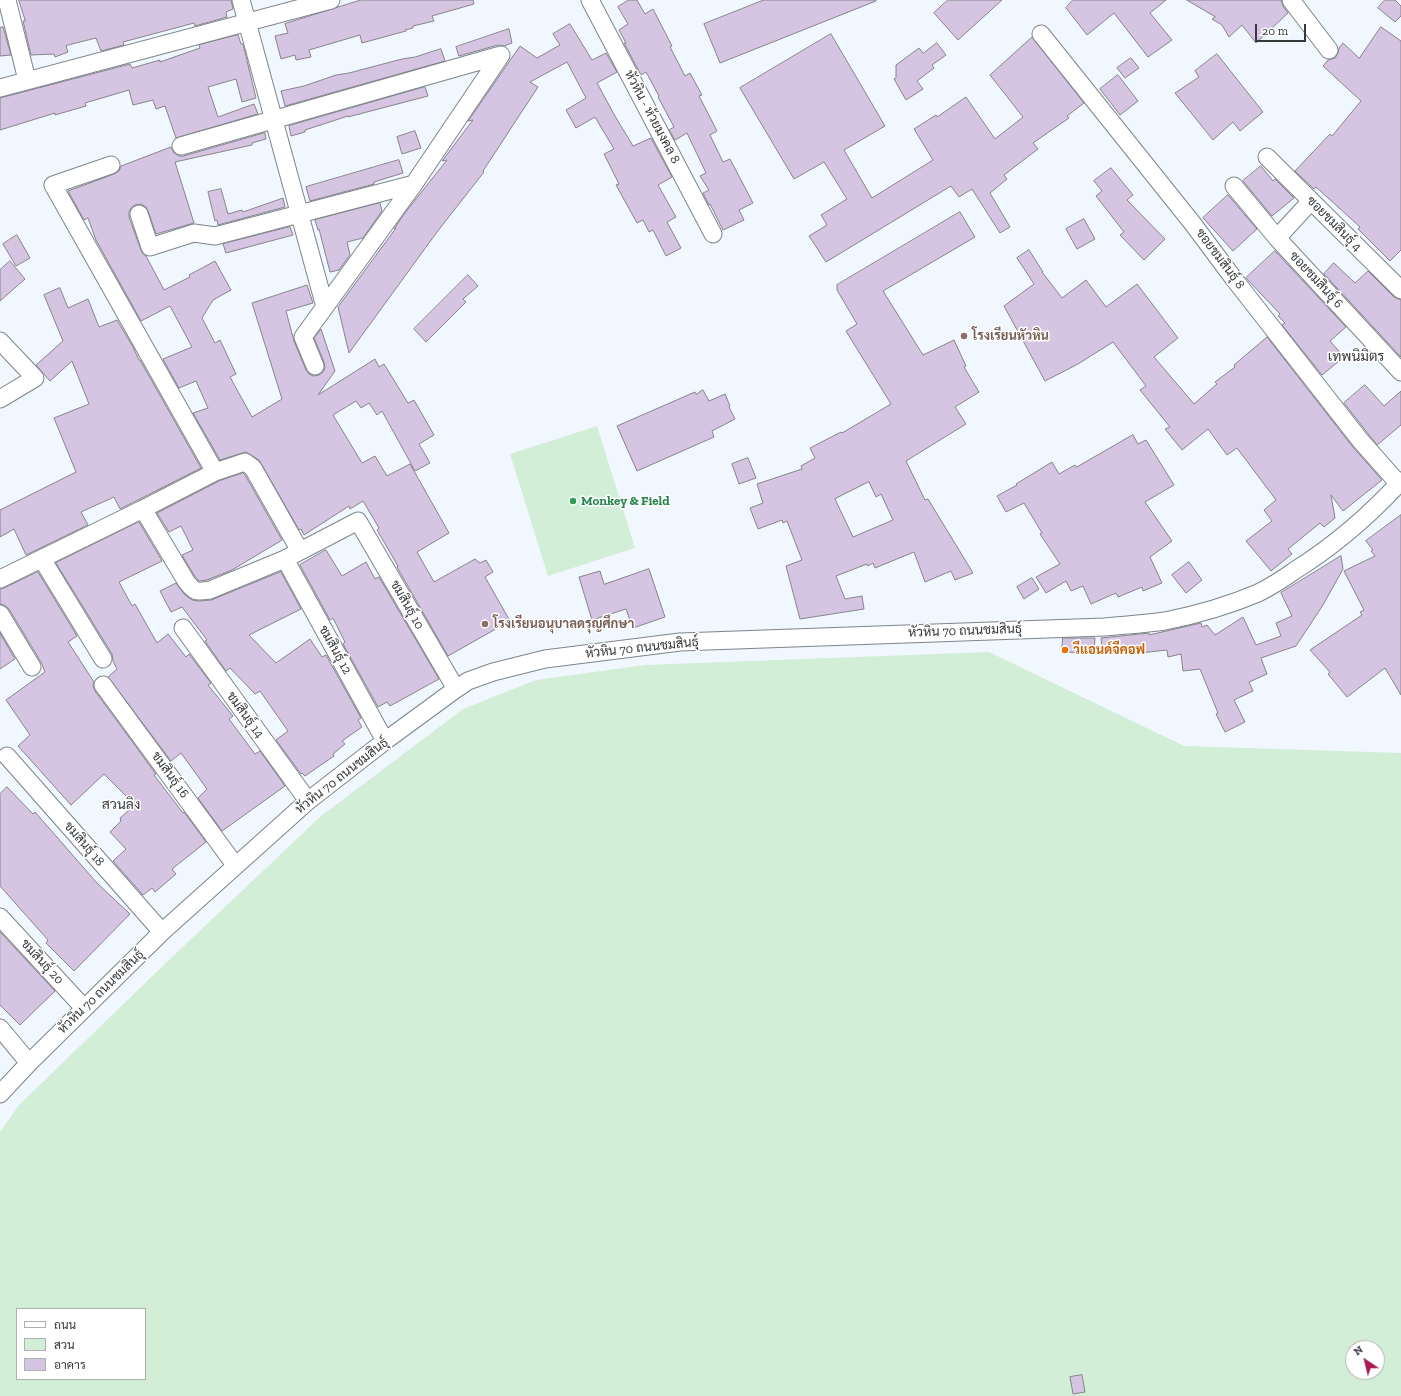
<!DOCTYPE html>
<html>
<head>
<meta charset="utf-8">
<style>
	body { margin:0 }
	#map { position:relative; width:1401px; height:1396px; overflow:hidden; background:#f0f7fe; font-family:"Zilla Slab",Sarabun,serif }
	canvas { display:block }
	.legend { position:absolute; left:16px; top:1308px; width:130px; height:72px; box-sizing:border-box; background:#fff; border:1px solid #afb0b1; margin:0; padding:5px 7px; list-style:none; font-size:12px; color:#36393c }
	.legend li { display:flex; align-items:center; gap:8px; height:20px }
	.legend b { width:20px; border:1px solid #afb0b1 }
	.north { position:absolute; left:1345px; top:1340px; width:40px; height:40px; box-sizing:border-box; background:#fff; border:1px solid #afb0b1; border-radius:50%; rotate:325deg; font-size:11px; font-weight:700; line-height:16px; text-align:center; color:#36393c }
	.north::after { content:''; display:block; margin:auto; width:14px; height:18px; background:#a91954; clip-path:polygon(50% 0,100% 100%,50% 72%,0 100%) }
	.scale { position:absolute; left:1255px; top:24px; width:51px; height:18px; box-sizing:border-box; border:2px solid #36393c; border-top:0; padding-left:5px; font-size:12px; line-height:14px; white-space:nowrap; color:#36393c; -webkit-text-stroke:3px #fff; paint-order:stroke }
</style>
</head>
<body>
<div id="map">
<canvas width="1401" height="1396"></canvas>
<ul class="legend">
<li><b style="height:5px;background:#fff"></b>ถนน</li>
<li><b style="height:11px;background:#d3eed7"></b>สวน</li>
<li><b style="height:11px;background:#d5c4e2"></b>อาคาร</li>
</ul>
<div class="north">N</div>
<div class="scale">20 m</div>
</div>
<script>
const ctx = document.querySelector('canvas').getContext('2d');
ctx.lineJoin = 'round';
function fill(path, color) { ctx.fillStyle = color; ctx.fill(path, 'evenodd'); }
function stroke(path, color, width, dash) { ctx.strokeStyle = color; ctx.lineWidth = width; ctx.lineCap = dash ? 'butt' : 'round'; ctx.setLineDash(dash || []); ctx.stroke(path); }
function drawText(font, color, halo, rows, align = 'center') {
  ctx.font = font + ' "Zilla Slab",Sarabun,serif'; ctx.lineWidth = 3; ctx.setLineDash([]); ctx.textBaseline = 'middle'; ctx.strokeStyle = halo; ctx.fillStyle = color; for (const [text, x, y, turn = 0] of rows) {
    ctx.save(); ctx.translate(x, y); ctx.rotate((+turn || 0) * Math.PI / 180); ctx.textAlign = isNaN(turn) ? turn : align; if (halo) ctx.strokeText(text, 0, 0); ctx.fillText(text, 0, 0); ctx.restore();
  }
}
const green = new Path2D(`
	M 597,426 L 635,548 L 548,576 L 510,454 Z
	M 989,652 L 1184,746 L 1401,753 L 1401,1396 L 0,1396 L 0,1132 L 19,1105 L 170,959 L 321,816 L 463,709 L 536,680 L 645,665 ZM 17,1309 L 145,1309 L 145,1379 L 17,1379 ZM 1353,1348 L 1377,1348 L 1377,1372 L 1353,1372 Z`);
const building = new Path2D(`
	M 19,0 L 231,0 L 233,9 L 226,12 L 227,17 L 195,26 L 194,23 L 123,42 L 124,45 L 101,51 L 96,38 L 68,45 L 66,46 L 68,52 L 55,57 L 54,54 L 31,55 L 23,21 L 25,21 Z
	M 361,0 L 473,0 L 474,4 L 432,16 L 434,21 L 413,26 L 413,28 L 405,30 L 406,31 L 362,43 L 360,35 L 309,50 L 311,57 L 296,60 L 295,55 L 281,59 L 275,36 L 288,33 L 285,24 Z
	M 629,0 L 637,0 L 645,14 L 653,9 L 672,46 L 670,47 L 685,76 L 690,73 L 702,95 L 699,96 L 717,131 L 710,135 L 723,162 L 730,159 L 753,203 L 739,210 L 744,220 L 723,230 L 710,204 L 709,205 L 703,193 L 709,190 L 700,176 L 706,173 L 687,133 L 675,140 L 669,130 L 674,127 L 658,97 L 659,96 L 646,72 L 641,75 L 624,43 L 626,43 L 619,30 L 628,24 L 618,7 Z
	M 764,0 L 876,0 L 876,1 L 720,63 L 704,24 Z
	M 948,0 L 1002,0 L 958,40 L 934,13 Z
	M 1073,0 L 1166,0 L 1150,13 L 1172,40 L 1148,57 L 1114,13 L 1087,35 L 1066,8 Z
	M 1187,0 L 1281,0 L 1283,6 L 1288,13 L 1256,43 L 1242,25 L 1229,37 L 1222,25 L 1212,19 L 1215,17 Z
	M 1385,0 L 1395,0 L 1401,6 L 1401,16 L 1395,22 L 1378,8 Z
	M 570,24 L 592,60 L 606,53 L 617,72 L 597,83 L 615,116 L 633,146 L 651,138 L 672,177 L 658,185 L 676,217 L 667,222 L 681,248 L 666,256 L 653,230 L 649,232 L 643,220 L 637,223 L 616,185 L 619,184 L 604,154 L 614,149 L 595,117 L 576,128 L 566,110 L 586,98 L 567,62 L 530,82 L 538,87 L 483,171 L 484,172 L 437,232 L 349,353 L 338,307 L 396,228 L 394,229 L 404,214 L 447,160 L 442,161 L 473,120 L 468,121 L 520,46 L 537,58 L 560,45 L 553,34 Z
	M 3,27 L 11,55 L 0,56 L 0,28 Z
	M 1381,27 L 1401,41 L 1401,250 L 1390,261 L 1358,229 L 1360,227 L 1316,187 L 1314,189 L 1295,171 L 1330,134 L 1332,136 L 1361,101 L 1323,66 L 1328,60 L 1335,58 L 1338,53 L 1339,48 L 1343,43 L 1359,58 Z
	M 509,29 L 512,43 L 504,46 L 498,45 L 459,56 L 456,47 Z
	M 831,34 L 885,126 L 844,150 L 872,198 L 933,160 L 914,129 L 936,115 L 937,117 L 966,97 L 995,139 L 1023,117 L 990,75 L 1032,37 L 1084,103 L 1067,116 L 1069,118 L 1033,143 L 1038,149 L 1004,175 L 1007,179 L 990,193 L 1010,227 L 1000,233 L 972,189 L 959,197 L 951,186 L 826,262 L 809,236 L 827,225 L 821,215 L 847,199 L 824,162 L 794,179 L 740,88 Z
	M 238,35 L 241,44 L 243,44 L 256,98 L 242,102 L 236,79 L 208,87 L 218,117 L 254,104 L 258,114 L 176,138 L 165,106 L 156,109 L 153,100 L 133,105 L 129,90 L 85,103 L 86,106 L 55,115 L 55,113 L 0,130 L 0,98 L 130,64 L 132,68 L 160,60 L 160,62 L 200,48 L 199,45 Z
	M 937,43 L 946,55 L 932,65 L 934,68 L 917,81 L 923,89 L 906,100 L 894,79 L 896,78 L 896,65 L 919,48 L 923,53 Z
	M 441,49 L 445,61 L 285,106 L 281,91 L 304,86 L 336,75 L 349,73 L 402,59 L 415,57 Z
	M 1217,54 L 1263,112 L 1240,131 L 1233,122 L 1213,140 L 1175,93 L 1199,77 L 1195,71 Z
	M 1131,58 L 1139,68 L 1125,78 L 1117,68 Z
	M 1118,75 L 1138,101 L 1120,115 L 1100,89 Z
	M 425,87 L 428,96 L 348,117 L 348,116 L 305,130 L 305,132 L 291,136 L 289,126 Z
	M 415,131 L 421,148 L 402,154 L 397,137 Z
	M 265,133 L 266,139 L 252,143 L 252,145 L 175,162 L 194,223 L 156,234 L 148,211 L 146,207 L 141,204 L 135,205 L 131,208 L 129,212 L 129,217 L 141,250 L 143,254 L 146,256 L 164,290 L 190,277 L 189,275 L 215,261 L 231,290 L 213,300 L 202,318 L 215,343 L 220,340 L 236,374 L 230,377 L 252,417 L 282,399 L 252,303 L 307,285 L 313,303 L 286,311 L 294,341 L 306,370 L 309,374 L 313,376 L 319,375 L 323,372 L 325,368 L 324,362 L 314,338 L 321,329 L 335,371 L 318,395 L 375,359 L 379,367 L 384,364 L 408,403 L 414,400 L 434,435 L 419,444 L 430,463 L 415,471 L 382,411 L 377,415 L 369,403 L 361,408 L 356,401 L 333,415 L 362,463 L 375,456 L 387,476 L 410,464 L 449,533 L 417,552 L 434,582 L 475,559 L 480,563 L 486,560 L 493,572 L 485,577 L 510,621 L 448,656 L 397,567 L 398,566 L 377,530 L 379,528 L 363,501 L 350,509 L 349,506 L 304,535 L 301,529 L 299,530 L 259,460 L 246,452 L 220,460 L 193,413 L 208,408 L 196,381 L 179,388 L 163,359 L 192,347 L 170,306 L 141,321 L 96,240 L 88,218 L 84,220 L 68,191 L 114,174 L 119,171 L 121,166 L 171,147 L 174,153 L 179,156 L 183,156 Z
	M 399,160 L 403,173 L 374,182 L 374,184 L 310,201 L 306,187 Z
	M 1261,166 L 1273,181 L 1275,179 L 1294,198 L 1272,216 L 1243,181 Z
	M 1111,168 L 1133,195 L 1127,200 L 1165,239 L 1144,260 L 1120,235 L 1124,232 L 1096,196 L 1102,191 L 1094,181 Z
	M 221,189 L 228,214 L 242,210 L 243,212 L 283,198 L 285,207 L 218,225 L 217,220 L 215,221 L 208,192 Z
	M 1228,195 L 1257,229 L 1233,251 L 1203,218 Z
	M 380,203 L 382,211 L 363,238 L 347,242 L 350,255 L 339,270 L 330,272 L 319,229 L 318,230 L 315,220 Z
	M 960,212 L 975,237 L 883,291 L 923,355 L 954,340 L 966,366 L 964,367 L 979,392 L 955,407 L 966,424 L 906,461 L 925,500 L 928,499 L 973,573 L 955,580 L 951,571 L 925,582 L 914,552 L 875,568 L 873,563 L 868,566 L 867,564 L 836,576 L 845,599 L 862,596 L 864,609 L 800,619 L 786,566 L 802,560 L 787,521 L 783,523 L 782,520 L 758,529 L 750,508 L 763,503 L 757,484 L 802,469 L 801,466 L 815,458 L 810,448 L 841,432 L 842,433 L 891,404 L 846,331 L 857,324 L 837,290 L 837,285 ZM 869,482 L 876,497 L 881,494 L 893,520 L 853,537 L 835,499 Z
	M 1084,219 L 1095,239 L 1077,249 L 1066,229 Z
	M 290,227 L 293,235 L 226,253 L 223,244 Z
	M 17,235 L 30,258 L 16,266 L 3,244 Z
	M 1029,250 L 1043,272 L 1042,272 L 1062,298 L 1086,280 L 1106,307 L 1137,284 L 1178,338 L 1154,357 L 1194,404 L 1217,384 L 1215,382 L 1235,367 L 1234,365 L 1267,337 L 1352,446 L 1382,480 L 1343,511 L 1331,495 L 1335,518 L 1324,527 L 1320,523 L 1288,549 L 1292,554 L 1271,571 L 1246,541 L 1272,521 L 1264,510 L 1276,500 L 1237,448 L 1227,455 L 1208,429 L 1182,450 L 1165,429 L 1170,427 L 1140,390 L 1146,386 L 1113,342 L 1078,364 L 1045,381 L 1004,306 L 1034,284 L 1017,258 Z
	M 1275,251 L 1346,327 L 1330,341 L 1344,357 L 1322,375 L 1282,325 L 1285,323 L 1278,316 L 1280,314 L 1246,278 Z
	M 10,261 L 25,279 L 0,301 L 0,270 Z
	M 1334,263 L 1355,283 L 1368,271 L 1394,297 L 1401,300 L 1401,357 L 1324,274 Z
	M 468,275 L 478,286 L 463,299 L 466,302 L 426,342 L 414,329 Z
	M 60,288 L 68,308 L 88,299 L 99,327 L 117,320 L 133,347 L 139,360 L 140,360 L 201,468 L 120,509 L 114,497 L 81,512 L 88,525 L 26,555 L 14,529 L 0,537 L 0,510 L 76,472 L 54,418 L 89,404 L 72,361 L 50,381 L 36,365 L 63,341 L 44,295 Z
	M 1365,385 L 1384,406 L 1401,391 L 1401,425 L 1377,445 L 1344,403 Z
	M 703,390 L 709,401 L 725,394 L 730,406 L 729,407 L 735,419 L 712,431 L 714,437 L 637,471 L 617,426 L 695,392 L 696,394 Z
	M 1133,435 L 1138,444 L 1146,440 L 1174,485 L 1145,502 L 1172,541 L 1150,557 L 1162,583 L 1143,591 L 1142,587 L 1118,597 L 1116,593 L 1091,604 L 1083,586 L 1071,591 L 1066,581 L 1046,593 L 1036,577 L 1060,564 L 1040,534 L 1042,533 L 1024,503 L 1006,512 L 997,496 L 1017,485 L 1016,484 L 1052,462 L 1059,474 L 1075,465 L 1076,467 Z
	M 748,458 L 756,478 L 739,484 L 732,464 Z
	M 243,473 L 245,475 L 282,540 L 232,570 L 207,580 L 199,581 L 194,575 L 182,555 L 193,550 L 181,526 L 169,532 L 157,513 L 219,481 Z
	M 1401,515 L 1401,695 L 1385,668 L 1347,697 L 1328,674 L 1330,672 L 1310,650 L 1362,615 L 1360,612 L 1364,610 L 1344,571 L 1375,556 L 1371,551 L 1373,550 L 1366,541 Z
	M 139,522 L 162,561 L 119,582 L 132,606 L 135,604 L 157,643 L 168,634 L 186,657 L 189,654 L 211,683 L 208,685 L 233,716 L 229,719 L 255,754 L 260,751 L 285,786 L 222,831 L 198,798 L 207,789 L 181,753 L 171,761 L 108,677 L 117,669 L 113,661 L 112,654 L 56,563 Z
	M 326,550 L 342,576 L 366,562 L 375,579 L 379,577 L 439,679 L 390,706 L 387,702 L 378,707 L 343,644 L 345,642 L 333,618 L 330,620 L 300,565 Z
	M 1341,556 L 1343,569 L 1323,605 L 1296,646 L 1261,658 L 1267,674 L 1249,682 L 1253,691 L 1234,700 L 1245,722 L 1225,732 L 1216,714 L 1218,713 L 1200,669 L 1183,671 L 1181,654 L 1168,657 L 1167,650 L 1131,654 L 1130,647 L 1102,650 L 1101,638 L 1149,633 L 1149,635 L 1201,623 L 1202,627 L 1207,625 L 1215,635 L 1243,617 L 1256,645 L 1281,636 L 1276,623 L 1292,616 L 1281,593 Z
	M 1189,562 L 1202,580 L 1186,593 L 1172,575 Z
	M 649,569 L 665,617 L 633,628 L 626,609 L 592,620 L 579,577 L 600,571 L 604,584 Z
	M 38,572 L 77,636 L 68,642 L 94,682 L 93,686 L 95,691 L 156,774 L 154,775 L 183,813 L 184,812 L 206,842 L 172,869 L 176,874 L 155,892 L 152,888 L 143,895 L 113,861 L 126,849 L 110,832 L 121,821 L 120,818 L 135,805 L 104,774 L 71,805 L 18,746 L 30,735 L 6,700 L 45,672 L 41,662 L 9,609 L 4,605 L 0,604 L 0,589 L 4,588 Z
	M 281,572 L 301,609 L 249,635 L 276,663 L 310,639 L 322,657 L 326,655 L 361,718 L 358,720 L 362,727 L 342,741 L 345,744 L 333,754 L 334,756 L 305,776 L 302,773 L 301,774 L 276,740 L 288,731 L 260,691 L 255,694 L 230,668 L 226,671 L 205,641 L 207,640 L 182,607 L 171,612 L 160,591 L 176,583 L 184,594 L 192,600 L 199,601 L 211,600 Z
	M 1032,578 L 1039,589 L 1024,599 L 1017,587 Z
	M 0,633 L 15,659 L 0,669 Z
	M 1063,638 L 1095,638 L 1094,653 L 1062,652 Z
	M 7,787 L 33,814 L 35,812 L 97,883 L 130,914 L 74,971 L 46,943 L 48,940 L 0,886 L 0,794 Z
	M 0,932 L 55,991 L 20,1025 L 0,1005 Z
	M 1082,1375 L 1085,1392 L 1073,1394 L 1070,1377 Z`);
const minor = new Path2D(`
	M 7,0 L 27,80
	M 241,0 L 325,307
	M 590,0 L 713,234
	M 1291,0 L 1329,50
	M 1041,34 L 1193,224 L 1234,279 L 1360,440 L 1399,484
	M 0,88 L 331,0
	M 181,146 L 501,55 L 414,184 L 303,337 L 315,366
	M 1267,157 L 1401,290
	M 111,165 L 53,185 L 215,472
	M 1234,186 L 1277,238 L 1401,372
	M 139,214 L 150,247 L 194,233 L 215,236 L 414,184
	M 1277,238 L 1311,201
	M 0,341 L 35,378 L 0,399
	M 143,509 L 215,472 L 245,462 L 253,468 L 300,551
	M 42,559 L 103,659
	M 285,559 L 385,741
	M 0,579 L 143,509 L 186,581 C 195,593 196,592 210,590 L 285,559 L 358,521 L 456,689
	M 0,614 L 32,667
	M 183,628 L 308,801
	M 103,685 L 235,865
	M 7,756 L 162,932
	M 0,917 L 84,1008
	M 0,1028 L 29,1063
	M 0,1094 L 29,1063 L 162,932 L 308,801 L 385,741 L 456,689 L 468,681 L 493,672 L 545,659 L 680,642 L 1104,627 C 1124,625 1145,624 1165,621 C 1195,615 1230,605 1258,593 C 1270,587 1283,579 1294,571 C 1334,546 1369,516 1401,481`);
const markers = [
	[964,336,4,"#8d6e63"],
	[573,501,4,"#2e9e5b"],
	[485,624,4,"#8d6e63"],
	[1065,650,4,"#e8710a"]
];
const streetNames = [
	["หัวหิน - ห้วยมงคล 8",652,117,62],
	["ซอยชมสินธุ์ 4",1334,224,45],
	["ซอยชมสินธุ์ 8",1220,259,53],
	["ซอยชมสินธุ์ 6",1316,280,47],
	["ชมสินธุ์ 10",407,605,60],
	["หัวหิน 70 ถนนชมสินธุ์",965,631,-2],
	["หัวหิน 70 ถนนชมสินธุ์",642,648,-6],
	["ชมสินธุ์ 12",335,650,61],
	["ชมสินธุ์ 14",245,715,54],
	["ชมสินธุ์ 16",170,775,54],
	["หัวหิน 70 ถนนชมสินธุ์",342,776,-38],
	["ชมสินธุ์ 18",84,844,49],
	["ชมสินธุ์ 20",42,962,47],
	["หัวหิน 70 ถนนชมสินธุ์",101,992,-44]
];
const educationNames = [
	["โรงเรียนหัวหิน",972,336],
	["โรงเรียนอนุบาลดรุญศึกษา",493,624]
];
const leisureNames = [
	["Monkey & Field",581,501]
];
const foodNames = [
	["วีแอนด์จีคอฟ",1073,650]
];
const neighbourhoodNames = [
	["เทพนิมิตร",1356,357],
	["สวนลิง",121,805]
];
fill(green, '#d3eed7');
fill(building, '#d5c4e2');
stroke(building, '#88838c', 1);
stroke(minor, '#7d858c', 19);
stroke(minor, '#fff', 17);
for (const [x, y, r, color] of markers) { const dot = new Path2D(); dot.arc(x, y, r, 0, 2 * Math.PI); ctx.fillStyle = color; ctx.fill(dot); stroke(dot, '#fff', 1.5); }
drawText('13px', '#36393c', '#fff', streetNames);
drawText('bold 13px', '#785e54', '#fff', educationNames, 'left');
drawText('bold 13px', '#27864d', '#fff', leisureNames, 'left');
drawText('bold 13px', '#c56008', '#fff', foodNames, 'left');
drawText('14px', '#36393c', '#fff', neighbourhoodNames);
</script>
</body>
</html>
